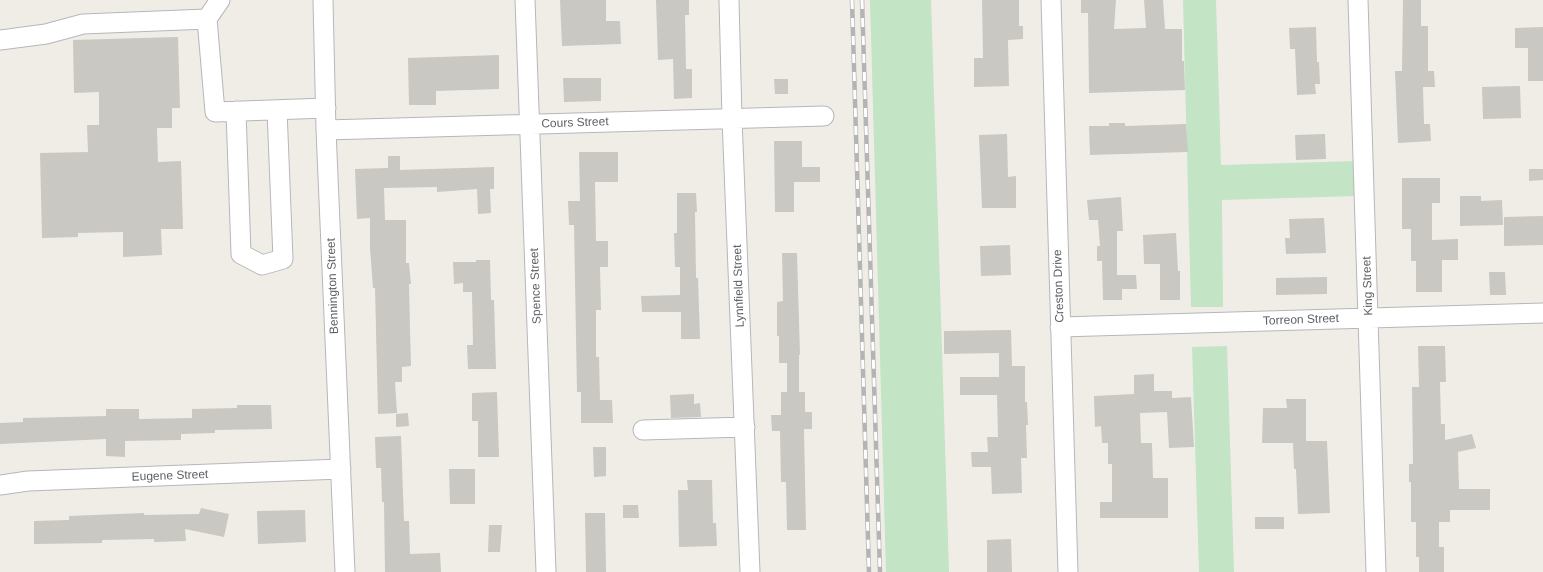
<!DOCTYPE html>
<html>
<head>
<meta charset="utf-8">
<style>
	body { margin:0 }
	canvas { display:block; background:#efede6 }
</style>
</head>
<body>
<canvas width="1543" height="572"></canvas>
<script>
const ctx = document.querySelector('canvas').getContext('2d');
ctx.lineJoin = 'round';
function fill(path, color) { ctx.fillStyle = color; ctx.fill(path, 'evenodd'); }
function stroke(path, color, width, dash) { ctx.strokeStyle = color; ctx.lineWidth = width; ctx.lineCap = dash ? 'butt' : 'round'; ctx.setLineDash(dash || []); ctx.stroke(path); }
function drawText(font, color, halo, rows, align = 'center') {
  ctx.font = font + ' Helvetica,sans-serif'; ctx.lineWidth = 4; ctx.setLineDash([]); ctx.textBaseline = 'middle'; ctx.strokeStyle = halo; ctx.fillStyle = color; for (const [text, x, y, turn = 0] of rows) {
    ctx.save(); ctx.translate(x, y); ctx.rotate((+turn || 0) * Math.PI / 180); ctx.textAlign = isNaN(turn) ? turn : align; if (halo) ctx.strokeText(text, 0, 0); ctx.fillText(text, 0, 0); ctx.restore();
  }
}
const green = new Path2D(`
	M 870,0 L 931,0 L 949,572 L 886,572 Z
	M 1183,0 L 1216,0 L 1221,165 L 1356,161 L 1357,196 L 1222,200 L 1223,307 L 1191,307 Z
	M 1227,346 L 1234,572 L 1199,572 L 1192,347 Z`);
const building = new Path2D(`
	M 560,0 L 606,0 L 606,21 L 620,21 L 621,44 L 562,46 Z
	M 656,0 L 689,0 L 689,15 L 685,15 L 686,69 L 692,69 L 692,98 L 674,99 L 673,59 L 658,60 Z
	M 982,0 L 1019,0 L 1019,26 L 1023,26 L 1023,39 L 1008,40 L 1009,86 L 974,87 L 974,58 L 983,58 Z
	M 1081,0 L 1116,0 L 1114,29 L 1146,28 L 1144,0 L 1163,0 L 1165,29 L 1182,29 L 1182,61 L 1184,61 L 1185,90 L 1089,93 L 1088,13 L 1081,13 Z
	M 1403,0 L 1421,0 L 1421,26 L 1428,26 L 1428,71 L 1434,71 L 1435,87 L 1423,87 L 1424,124 L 1430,124 L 1431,141 L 1398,143 L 1395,71 L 1402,71 Z
	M 1316,27 L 1317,62 L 1319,62 L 1320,84 L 1315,84 L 1316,94 L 1297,95 L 1295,49 L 1290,49 L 1289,28 Z
	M 1543,27 L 1543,81 L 1528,81 L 1528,48 L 1515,48 L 1515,28 Z
	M 178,37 L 180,108 L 172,108 L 172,128 L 157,128 L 158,162 L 181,161 L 183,229 L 161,229 L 162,255 L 123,257 L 123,232 L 78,233 L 78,237 L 42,238 L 40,153 L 88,152 L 87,125 L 99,125 L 99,92 L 74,93 L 73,40 Z
	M 499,55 L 499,89 L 436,91 L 436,105 L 409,105 L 408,58 Z
	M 563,78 L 601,78 L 601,101 L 564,102 Z
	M 774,79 L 788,79 L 788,94 L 775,94 Z
	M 1520,86 L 1521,118 L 1483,119 L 1482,87 Z
	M 1109,123 L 1125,123 L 1125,126 L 1186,124 L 1188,152 L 1090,155 L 1089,126 L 1109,126 Z
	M 1007,134 L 1008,177 L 1016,176 L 1016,208 L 982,208 L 979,135 Z
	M 1325,134 L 1326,159 L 1296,160 L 1295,135 Z
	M 774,141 L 802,141 L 802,167 L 820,167 L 820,182 L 794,182 L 794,212 L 775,212 Z
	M 579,152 L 618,152 L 618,182 L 595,182 L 596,241 L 608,241 L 608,267 L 600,267 L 601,310 L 596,310 L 596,357 L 599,357 L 600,400 L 612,400 L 613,423 L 581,423 L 581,392 L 577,392 L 574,225 L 569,225 L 568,201 L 580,201 Z
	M 388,156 L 400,156 L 400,170 L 494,167 L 494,189 L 490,189 L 491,213 L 478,214 L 477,189 L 437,192 L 437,187 L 384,188 L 385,220 L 406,220 L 406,263 L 409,263 L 411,284 L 409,284 L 410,329 L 411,366 L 402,367 L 402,382 L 395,382 L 397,413 L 378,414 L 375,288 L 373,288 L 370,248 L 370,218 L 357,219 L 355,169 L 388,168 Z
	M 1529,169 L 1543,169 L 1543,180 L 1529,181 Z
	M 1402,178 L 1440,178 L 1440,203 L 1432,203 L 1432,240 L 1458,239 L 1458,260 L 1442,260 L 1442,292 L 1416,292 L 1416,261 L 1411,261 L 1411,229 L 1402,229 Z
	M 677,193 L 696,193 L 697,212 L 695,212 L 696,278 L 698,278 L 700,339 L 681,339 L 681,312 L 642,312 L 641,296 L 680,295 L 680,267 L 675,267 L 674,233 L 677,233 Z
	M 1460,196 L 1481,196 L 1481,201 L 1502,200 L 1503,225 L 1460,226 Z
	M 1121,197 L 1123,231 L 1117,231 L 1117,275 L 1136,275 L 1137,289 L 1122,289 L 1122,300 L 1103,300 L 1102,261 L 1097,261 L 1097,246 L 1100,246 L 1098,220 L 1089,220 L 1087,200 Z
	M 1543,216 L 1543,245 L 1504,246 L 1504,217 Z
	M 1324,218 L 1326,253 L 1286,254 L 1285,238 L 1290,238 L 1289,219 Z
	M 1176,233 L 1178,271 L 1180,271 L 1180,300 L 1160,300 L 1160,264 L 1144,264 L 1143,235 Z
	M 1010,245 L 1011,275 L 981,276 L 980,246 Z
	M 782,253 L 797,253 L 800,355 L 799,355 L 799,392 L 805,392 L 805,412 L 812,412 L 812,429 L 804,429 L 806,530 L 787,530 L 786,482 L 781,482 L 780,431 L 772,431 L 771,415 L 781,415 L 781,392 L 787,392 L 787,363 L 779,363 L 779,336 L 777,336 L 777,302 L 783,301 Z
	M 476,260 L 490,260 L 491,300 L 494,300 L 496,369 L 468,369 L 467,345 L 473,345 L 472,292 L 463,292 L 463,283 L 454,284 L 453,262 L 476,262 Z
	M 1489,272 L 1505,272 L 1506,295 L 1490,295 Z
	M 1327,277 L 1327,294 L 1276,295 L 1276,278 Z
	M 1011,330 L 1012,366 L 1025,366 L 1025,402 L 1027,402 L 1028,425 L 1026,425 L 1027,458 L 1021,458 L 1022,493 L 992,494 L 991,467 L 972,467 L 971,452 L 988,452 L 987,437 L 998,437 L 997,395 L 960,395 L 960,377 L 999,377 L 999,353 L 944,354 L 944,331 Z
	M 1418,346 L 1445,346 L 1446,382 L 1440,382 L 1441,424 L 1445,424 L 1445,440 L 1472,434 L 1476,448 L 1458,452 L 1459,489 L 1490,489 L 1490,510 L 1450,510 L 1450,522 L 1439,522 L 1439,547 L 1444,547 L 1444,572 L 1419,572 L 1419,557 L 1416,557 L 1416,522 L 1411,522 L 1411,482 L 1409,482 L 1409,464 L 1413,464 L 1412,387 L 1419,387 Z
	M 1154,374 L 1154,391 L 1172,391 L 1172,398 L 1191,397 L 1194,447 L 1169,448 L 1167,412 L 1140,413 L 1141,443 L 1152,443 L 1153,478 L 1168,478 L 1168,518 L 1100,518 L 1100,502 L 1112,502 L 1112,464 L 1108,464 L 1108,443 L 1102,443 L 1101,426 L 1095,427 L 1094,396 L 1134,394 L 1134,375 Z
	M 497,392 L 499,457 L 478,457 L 478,421 L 472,421 L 472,393 Z
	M 694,394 L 694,404 L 700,403 L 701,417 L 671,418 L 670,395 Z
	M 1286,399 L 1306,399 L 1306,441 L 1327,441 L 1330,513 L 1298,514 L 1296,469 L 1294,469 L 1293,443 L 1262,443 L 1263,408 L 1287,408 Z
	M 237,405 L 271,405 L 272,429 L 215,430 L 215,433 L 181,434 L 181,440 L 125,441 L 125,457 L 106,456 L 106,439 L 0,444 L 0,423 L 23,422 L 23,418 L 106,416 L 106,409 L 139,409 L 139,419 L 192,418 L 192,409 L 237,408 Z
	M 408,413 L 409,426 L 396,427 L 396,414 Z
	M 401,436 L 404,521 L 409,521 L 410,554 L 440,553 L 441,572 L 385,572 L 384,502 L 382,502 L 381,468 L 376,468 L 375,437 Z
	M 593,447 L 606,447 L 606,476 L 594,477 Z
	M 449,469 L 475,469 L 475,504 L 450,504 Z
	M 687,480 L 712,480 L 713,523 L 716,523 L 717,546 L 679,547 L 678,490 L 688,490 Z
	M 623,505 L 638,505 L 639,518 L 623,518 Z
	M 201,508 L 229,514 L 224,537 L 185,529 L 186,541 L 154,542 L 154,539 L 102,540 L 102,543 L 34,544 L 34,521 L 69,520 L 69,516 L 144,513 L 144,515 L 199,514 Z
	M 305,510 L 306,542 L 258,544 L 257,511 Z
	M 585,513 L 605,513 L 606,572 L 586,572 Z
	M 1255,517 L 1284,517 L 1284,529 L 1255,529 Z
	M 489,525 L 502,525 L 500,552 L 488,552 Z
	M 1011,539 L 1012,572 L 987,572 L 987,540 Z`);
const minor = new Path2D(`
	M 220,0 L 207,19 L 215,112 L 326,108
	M 323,0 L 326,130 L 345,572
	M 525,0 L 546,572
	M 729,0 L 732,118 L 750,572
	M 1051,0 L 1068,572
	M 1358,0 L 1376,572
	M 0,40 L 46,34 L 83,24 L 207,19
	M 236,111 L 241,254 L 262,265 L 283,259 L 277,110
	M 326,130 L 824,116
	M 1060,327 L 1543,313
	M 643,430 L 745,427
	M 0,485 L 28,481 L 341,469`);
const rail = new Path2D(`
	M 852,0 L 869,572
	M 862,0 L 880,572`);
const streetNames = [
	["Cours Street",575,123,-2],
	["Bennington Street",333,286,-92],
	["Spence Street",536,286,-92],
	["Lynnfield Street",739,286,-92],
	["Creston Drive",1059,286,-92],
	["King Street",1368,286,-92],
	["Torreon Street",1301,320,-2],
	["Eugene Street",170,476,-2]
];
fill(green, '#c4e4c6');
fill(building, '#cac8c2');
stroke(minor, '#b6b7bb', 21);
stroke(minor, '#fff', 19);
stroke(rail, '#b4b4b5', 4.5);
stroke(rail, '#fff', 3, [9]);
drawText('12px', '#5d6065', '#fff', streetNames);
</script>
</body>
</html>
